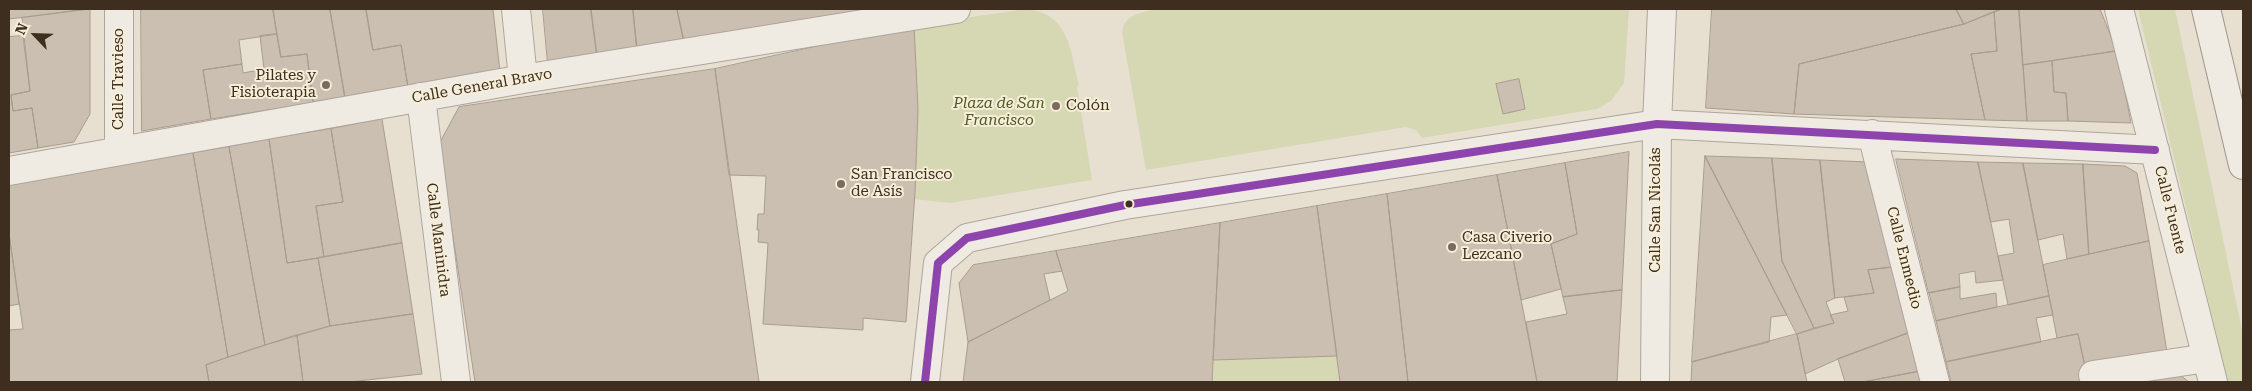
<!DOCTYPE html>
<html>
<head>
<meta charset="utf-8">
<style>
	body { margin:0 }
	#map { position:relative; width:2252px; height:391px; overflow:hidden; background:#e7e0d1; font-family:"Roboto Serif",serif }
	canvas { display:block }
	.frame { position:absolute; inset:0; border:10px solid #3d2e20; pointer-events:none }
	.north { position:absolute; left:10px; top:10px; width:50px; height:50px; -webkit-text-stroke:4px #f7eed8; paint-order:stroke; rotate:294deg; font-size:14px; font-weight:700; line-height:20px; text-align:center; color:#3d2e20 }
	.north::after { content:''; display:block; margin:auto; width:18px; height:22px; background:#3d2e20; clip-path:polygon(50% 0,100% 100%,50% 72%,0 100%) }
</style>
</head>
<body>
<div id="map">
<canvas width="2252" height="391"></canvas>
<div class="frame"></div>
<div class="north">N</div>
</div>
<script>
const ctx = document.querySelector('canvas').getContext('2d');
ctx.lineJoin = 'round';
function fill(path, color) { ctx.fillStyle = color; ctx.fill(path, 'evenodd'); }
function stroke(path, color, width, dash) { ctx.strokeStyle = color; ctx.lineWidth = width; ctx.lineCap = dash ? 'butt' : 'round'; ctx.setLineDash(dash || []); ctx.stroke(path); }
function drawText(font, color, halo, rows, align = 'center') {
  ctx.font = font + ' "Roboto Serif",serif'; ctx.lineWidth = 4; ctx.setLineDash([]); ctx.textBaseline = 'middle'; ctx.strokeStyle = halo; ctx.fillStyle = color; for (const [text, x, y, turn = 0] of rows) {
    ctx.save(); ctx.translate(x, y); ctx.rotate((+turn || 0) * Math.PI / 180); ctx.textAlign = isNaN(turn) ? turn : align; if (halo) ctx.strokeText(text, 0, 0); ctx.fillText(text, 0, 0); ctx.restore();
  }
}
const green = new Path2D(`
	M 1027,9 C 1070,14 1070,51 1079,85 L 1077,87 L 1092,180 L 950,203 L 914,199 L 916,143 L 914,25 Z
	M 1159,9 L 1629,9 L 1624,83 L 1611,101 L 1597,109 L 1422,138 L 1416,130 L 1406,127 L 1146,170 L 1122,32 C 1125,13 1143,12 1159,9 Z
	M 2138,9 L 2175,9 L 2243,335 L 2243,382 L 2228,382 Z
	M 1337,356 L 1340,382 L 1212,382 L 1213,360 Z`);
const building = new Path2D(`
	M 9,9 L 90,9 L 9,19 Z
	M 90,9 L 90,114 L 74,142 L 38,148 L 32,108 L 13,111 L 11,95 L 30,91 L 22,18 Z
	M 141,9 L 273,9 L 277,34 L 239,40 L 242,64 L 203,70 L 211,119 L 142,131 Z
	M 273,9 L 330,9 L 345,97 L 313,103 L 307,54 L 281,57 Z
	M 330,9 L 366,9 L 373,50 L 401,45 L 408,87 L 345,97 Z
	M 366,9 L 493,9 L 500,72 L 408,87 L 401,45 L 373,50 Z
	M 543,9 L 591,9 L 597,55 L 548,64 Z
	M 591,9 L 633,9 L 637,49 L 597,55 Z
	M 633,9 L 677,9 L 684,41 L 637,49 Z
	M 677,9 L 877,9 L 684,41 Z
	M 1712,9 L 1956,9 L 1964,24 L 1799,64 L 1794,114 L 1706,108 Z
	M 1956,9 L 2002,9 L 1964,24 Z
	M 2002,9 L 2019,9 L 2027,121 L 1985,120 L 1971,54 L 1997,51 L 1994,12 Z
	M 2019,9 L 2100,9 L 2117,51 L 2023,65 Z
	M 1994,12 L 1997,51 L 1971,54 L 1985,120 L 1794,114 L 1799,64 L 1964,24 Z
	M 914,25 L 918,109 L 915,192 L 906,322 L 863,318 L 863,330 L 763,324 L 768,243 L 758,242 L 759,230 L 757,230 L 758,214 L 764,214 L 766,176 L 729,175 L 715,69 Z
	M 277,34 L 281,57 L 307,54 L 313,103 L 211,119 L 203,70 L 242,64 L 243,73 L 264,69 L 260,36 Z
	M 23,36 L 30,91 L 11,95 L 13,111 L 32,108 L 38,148 L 9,153 L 9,37 Z
	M 2117,51 L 2131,123 L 2068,121 L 2066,93 L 2054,92 L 2052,61 Z
	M 2052,61 L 2054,92 L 2066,93 L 2068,121 L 2027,121 L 2023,65 Z
	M 715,69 L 759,382 L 475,382 L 439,144 L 459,107 Z
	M 1519,79 L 1525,109 L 1503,114 L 1496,84 Z
	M 382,119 L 402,243 L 324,257 L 316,206 L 343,202 L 331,129 Z
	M 331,129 L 343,202 L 316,206 L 324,257 L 287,263 L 269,139 Z
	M 269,139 L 287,263 L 318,258 L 330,326 L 265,345 L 229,147 Z
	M 229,147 L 265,345 L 228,357 L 193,153 Z
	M 1629,152 L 1622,290 L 1563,297 L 1551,244 L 1577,234 L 1565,163 Z
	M 193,153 L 228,357 L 206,365 L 209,382 L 9,382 L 9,330 L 23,329 L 9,234 L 9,185 Z
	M 1705,156 L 1772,158 L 1782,261 L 1814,328 L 1797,334 Z
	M 1705,156 L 1787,315 L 1771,317 L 1769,342 L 1692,362 Z
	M 1772,158 L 1820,160 L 1835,298 L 1826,302 L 1834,323 L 1814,328 L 1782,261 Z
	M 1896,159 L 1978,162 L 2003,280 L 1976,283 L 1975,271 L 1959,274 L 1960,287 L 1929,293 Z
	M 1820,160 L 1868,162 L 1894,267 L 1868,270 L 1874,293 L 1835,298 Z
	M 1978,162 L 2023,163 L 2049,296 L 2008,305 L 1998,256 L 2014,253 L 2009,219 L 1991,222 Z
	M 1565,163 L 1577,234 L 1551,244 L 1561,289 L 1521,300 L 1497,175 Z
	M 2023,163 L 2083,164 L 2089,254 L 2067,259 L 2063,234 L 2038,240 Z
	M 2083,164 L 2125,166 L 2137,173 L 2149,241 L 2089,254 Z
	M 1497,175 L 1537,382 L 1408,382 L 1387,194 Z
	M 1387,194 L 1408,382 L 1340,382 L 1317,206 Z
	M 1317,206 L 1337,356 L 1213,360 L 1220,223 Z
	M 1220,223 L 1212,382 L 963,382 L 968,342 L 1068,291 L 1056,251 Z
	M 9,234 L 19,304 L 9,306 Z
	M 2149,241 L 2167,352 L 2085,366 L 2078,334 L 2057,338 L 2043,265 Z
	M 402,243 L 413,314 L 330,326 L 318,258 Z
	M 1056,251 L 1062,271 L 1044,274 L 1050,300 L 968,342 L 959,283 L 973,265 Z
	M 1894,267 L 1911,332 L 1838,359 L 1805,374 L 1797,334 L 1834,323 L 1830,315 L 1848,311 L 1844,297 L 1874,293 L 1868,270 Z
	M 1960,287 L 1960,299 L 1996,293 L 1997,307 L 1936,321 L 1929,293 Z
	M 1622,290 L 1617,382 L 1537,382 L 1526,322 L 1567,314 L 1563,297 Z
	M 2049,296 L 2053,315 L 2036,318 L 2041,342 L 1946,362 L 1936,321 Z
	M 413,314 L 422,374 L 349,382 L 303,382 L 297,335 L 330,326 Z
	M 1911,332 L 1921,371 L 1863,382 L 1845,382 L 1838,359 Z
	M 1797,334 L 1807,382 L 1691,382 L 1692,362 Z
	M 2078,334 L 2088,382 L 1951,382 L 1946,362 Z
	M 297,335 L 303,382 L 209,382 L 206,365 Z
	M 1921,371 L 1924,382 L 1863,382 Z
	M 2175,371 L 2189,382 L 2141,382 L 2140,377 Z`);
const street = new Path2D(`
	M 516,9 L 523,79
	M 2119,9 L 2213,382
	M 421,97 L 456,382
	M 1872,134 L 1935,382
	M 119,150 L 119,9
	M 9,171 L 523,79 L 956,9
	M 2093,375 L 2207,358
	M 925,382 L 938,263 L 967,238 L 1125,205 L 1657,124 L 2155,150
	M 1655,382 L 1657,124 L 1662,9`);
const secondary = new Path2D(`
	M 2206,9 L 2243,165`);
const bus1 = new Path2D(`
	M 925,382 L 938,263 L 967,238 L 1125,205 L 1657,124 L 2155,150`);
const markers = [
	[326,85,5,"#786c5e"],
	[1056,106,5,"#786c5e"],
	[841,184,5,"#786c5e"],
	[1129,204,4.5,"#3d2e20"],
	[1452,247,5,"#786c5e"]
];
const poiNames = [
	["Pilates y",316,76,"right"],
	["Fisioterapia",316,93,"right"],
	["Colón",1066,106],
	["San Francisco",851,175],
	["de Asís",851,192],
	["Casa Civerio",1462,238],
	["Lezcano",1462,255]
];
const streetNames = [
	["Calle Travieso",119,79,-90],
	["Calle General Bravo",482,86,-10],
	["Calle San Nicolás",1656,210,-90],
	["Calle Fuente",2170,210,76],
	["Calle Maninidra",438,240,83],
	["Calle Enmedio",1904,258,76]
];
const parkNames = [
	["Plaza de San",999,104],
	["Francisco",999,121]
];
fill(green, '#d6d7b3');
fill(building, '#cbbfb2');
stroke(building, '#a89c90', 1);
stroke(street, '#ada599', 30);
stroke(secondary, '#9c958a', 30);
stroke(street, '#efebe3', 28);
stroke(secondary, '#efebe3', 28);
stroke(bus1, '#8e44ad', 8);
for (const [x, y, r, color] of markers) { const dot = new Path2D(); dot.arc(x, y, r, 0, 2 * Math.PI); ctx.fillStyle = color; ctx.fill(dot); stroke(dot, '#f7eed8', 2); }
drawText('15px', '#3d2e20', '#f7eed8', poiNames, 'left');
drawText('15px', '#3d2e20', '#f7eed8', streetNames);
drawText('italic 15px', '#4d5a26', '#f7eed8', parkNames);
</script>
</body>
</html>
